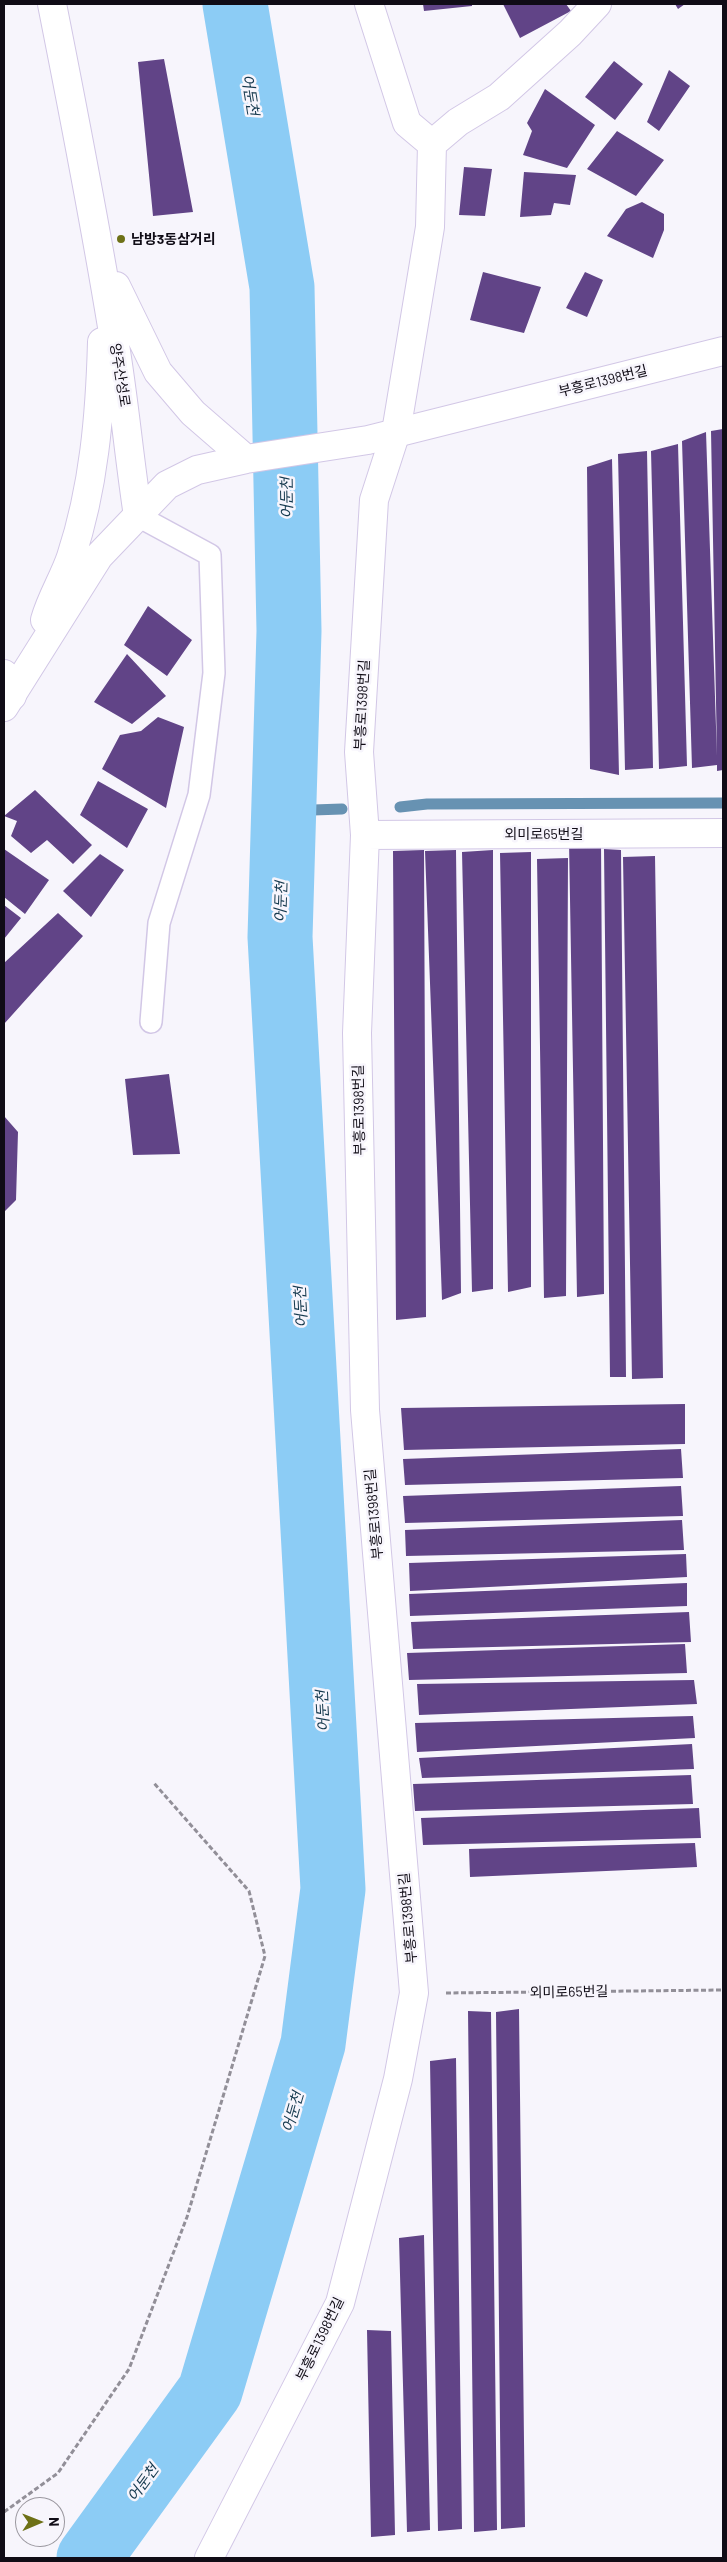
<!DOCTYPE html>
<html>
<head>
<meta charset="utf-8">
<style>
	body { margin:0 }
	#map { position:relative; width:727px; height:2562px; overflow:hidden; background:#f7f5fc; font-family:Barlow,sans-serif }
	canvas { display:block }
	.frame { position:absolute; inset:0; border:5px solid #100c16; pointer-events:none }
	.north { position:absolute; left:15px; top:2497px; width:50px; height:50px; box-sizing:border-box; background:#f7f5fc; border:1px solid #9b98a0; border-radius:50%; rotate:89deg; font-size:14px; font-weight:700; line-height:20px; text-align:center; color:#100c16 }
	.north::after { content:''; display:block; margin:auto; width:18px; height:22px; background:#6e7117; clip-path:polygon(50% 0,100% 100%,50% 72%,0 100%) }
</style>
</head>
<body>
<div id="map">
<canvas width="727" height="2562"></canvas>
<div class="frame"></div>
<div class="north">N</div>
</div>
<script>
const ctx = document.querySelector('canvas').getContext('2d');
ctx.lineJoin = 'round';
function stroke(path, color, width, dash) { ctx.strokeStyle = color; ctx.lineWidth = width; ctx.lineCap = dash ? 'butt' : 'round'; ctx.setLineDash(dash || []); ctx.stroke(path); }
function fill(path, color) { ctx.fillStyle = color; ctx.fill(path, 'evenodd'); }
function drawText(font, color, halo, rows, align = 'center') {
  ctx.font = font + ' Barlow,"Noto Sans KR",sans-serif'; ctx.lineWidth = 5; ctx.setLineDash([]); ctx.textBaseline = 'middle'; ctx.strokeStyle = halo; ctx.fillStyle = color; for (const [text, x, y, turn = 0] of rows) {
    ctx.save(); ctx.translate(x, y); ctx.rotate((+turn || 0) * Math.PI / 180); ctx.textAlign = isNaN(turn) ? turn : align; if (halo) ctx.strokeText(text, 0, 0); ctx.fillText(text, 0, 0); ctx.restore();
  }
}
const stream = new Path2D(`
	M 400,807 L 427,804 L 723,803
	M 284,811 L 342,809`);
const river = new Path2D(`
	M 89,2558 L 210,2391 L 313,2044 L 333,1889 L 280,937 L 289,631 L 282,287 L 235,4`);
const building = new Path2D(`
	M 423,4 L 472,4 L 472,6 L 424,11 Z
	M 503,4 L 566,4 L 571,11 L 520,38 Z
	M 675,4 L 685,4 L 678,9 Z
	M 164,59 L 193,212 L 153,216 L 138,62 Z
	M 614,61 L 643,84 L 615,120 L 585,97 Z
	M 669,70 L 690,86 L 659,131 L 647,122 Z
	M 545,89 L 595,125 L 567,168 L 523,155 L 532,131 L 527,123 Z
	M 617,131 L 664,160 L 636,196 L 587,169 Z
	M 464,167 L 492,169 L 485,216 L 459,215 Z
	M 524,172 L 576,175 L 570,205 L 554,203 L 551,215 L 520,217 Z
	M 642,202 L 664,214 L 664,230 L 653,258 L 607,236 L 626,209 Z
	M 483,272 L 541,287 L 524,333 L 470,320 Z
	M 585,272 L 603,280 L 587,317 L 566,308 Z
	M 723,429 L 723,770 L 717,771 L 717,765 L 692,768 L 682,441 L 706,432 L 717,756 L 711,431 Z
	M 678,444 L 687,766 L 659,769 L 651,451 Z
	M 647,451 L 653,768 L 625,770 L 618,454 Z
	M 612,459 L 619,775 L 590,769 L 587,467 Z
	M 148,606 L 192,640 L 167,676 L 124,645 Z
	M 127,654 L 166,696 L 132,724 L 94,702 Z
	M 158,717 L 184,727 L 166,808 L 102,769 L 120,735 L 141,731 Z
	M 98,781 L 148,809 L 127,848 L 80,815 Z
	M 35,790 L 92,845 L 73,864 L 47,840 L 31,853 L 11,836 L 17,821 L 4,816 Z
	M 601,841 L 604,1294 L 577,1297 L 569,842 Z
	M 4,849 L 49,880 L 25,914 L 4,897 Z
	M 604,849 L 621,850 L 626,1377 L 610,1377 Z
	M 424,850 L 426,1317 L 396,1320 L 393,851 Z
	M 456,850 L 461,1293 L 442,1300 L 425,851 Z
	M 493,850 L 493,1289 L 472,1292 L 462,852 Z
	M 531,852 L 531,1287 L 508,1292 L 500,853 Z
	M 100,854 L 124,870 L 91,917 L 63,891 Z
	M 655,856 L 663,1378 L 632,1379 L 623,857 Z
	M 568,858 L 566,1296 L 544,1298 L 537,859 Z
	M 4,905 L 21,918 L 4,939 Z
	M 58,913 L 83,936 L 4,1024 L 4,963 Z
	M 169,1074 L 180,1154 L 133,1155 L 125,1079 Z
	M 4,1116 L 18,1132 L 16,1200 L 4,1212 Z
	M 685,1404 L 685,1444 L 404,1450 L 401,1408 Z
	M 681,1449 L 683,1478 L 405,1485 L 403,1459 Z
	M 681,1486 L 683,1516 L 405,1523 L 403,1496 Z
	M 682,1520 L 684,1550 L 406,1556 L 405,1530 Z
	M 686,1554 L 687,1577 L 410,1591 L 409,1563 Z
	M 687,1583 L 687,1606 L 410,1616 L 409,1594 Z
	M 689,1612 L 691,1642 L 413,1649 L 411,1622 Z
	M 685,1644 L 687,1673 L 409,1680 L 407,1653 Z
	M 694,1680 L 697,1704 L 419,1715 L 417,1684 Z
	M 693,1716 L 695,1738 L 417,1752 L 415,1723 Z
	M 692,1744 L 694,1769 L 422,1778 L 419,1758 Z
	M 691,1775 L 693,1804 L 415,1811 L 413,1784 Z
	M 699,1808 L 701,1838 L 423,1845 L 421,1818 Z
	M 695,1843 L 697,1867 L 470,1877 L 469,1849 Z
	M 519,2009 L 525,2527 L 501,2529 L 496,2012 Z
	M 468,2011 L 491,2012 L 497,2530 L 474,2532 Z
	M 456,2058 L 462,2529 L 438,2531 L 430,2061 Z
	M 424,2235 L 430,2530 L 407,2532 L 399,2238 Z
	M 367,2330 L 391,2331 L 395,2535 L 371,2537 Z`);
const path = new Path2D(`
	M 446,1993 L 723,1990
	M 4,2512 L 58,2473 L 129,2369 L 187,2217 L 265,1956 L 249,1891 L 153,1782`);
const lane = new Path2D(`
	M 138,516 L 210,555 L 214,673 L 199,795 L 159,923 L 151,1022`);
const street = new Path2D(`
	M 432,144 L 458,122 L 499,97 L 570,33 L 597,4
	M 4,674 L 12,696
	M 365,835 L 723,833
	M 209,2558 L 340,2303 L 398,2079 L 414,1993 L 365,1410 L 357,1033 L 365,835 L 359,752 L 374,500 L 396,432 L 430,227 L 432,144 L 407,123 L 369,4`);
const secondary = new Path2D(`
	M 52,4 C 74,115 96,227 114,339 C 124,398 129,457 138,516
	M 116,286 L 158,372 L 193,413 L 246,459
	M 45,620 C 51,598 64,578 71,557 C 94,487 100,415 102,342
	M 4,707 L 99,556 L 167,485 L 197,470 L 246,459 L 368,440 L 723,351`);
const markers = [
	[121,239,5,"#6e7117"]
];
const poiNames = [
	["남방3동삼거리",131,239]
];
const streetNames = [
	["양주산성로",120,375,81],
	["부흥로1398번길",603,381,-14],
	["부흥로1398번길",362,705,-87],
	["외미로65번길",544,834],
	["부흥로1398번길",359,1110,-91],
	["부흥로1398번길",374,1514,-95],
	["부흥로1398번길",408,1918,-95],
	["외미로65번길",569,1992,-1],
	["부흥로1398번길",320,2339,-64]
];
const waterNames = [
	["어둔천",250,95,81],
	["어둔천",287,498,-91],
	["어둔천",281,902,-88],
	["어둔천",301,1307,-93],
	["어둔천",323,1711,-93],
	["어둔천",293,2112,-74],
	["어둔천",143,2483,-54]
];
stroke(stream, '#6792b2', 11);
stroke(river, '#8cccf5', 65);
fill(building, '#614487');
stroke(lane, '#d2c7e6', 24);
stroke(street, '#d2c7e6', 30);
stroke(secondary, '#d2c7e6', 30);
stroke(path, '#928f98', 3, [5, 2.5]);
stroke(lane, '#fff', 21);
stroke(street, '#fff', 28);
stroke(secondary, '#fff', 28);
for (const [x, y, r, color] of markers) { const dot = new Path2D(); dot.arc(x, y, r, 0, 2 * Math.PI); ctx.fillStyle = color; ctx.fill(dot); stroke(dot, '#f7f5fc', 2); }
drawText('bold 14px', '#100c16', '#f7f5fc', poiNames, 'left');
drawText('14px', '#100c16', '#f7f5fc', streetNames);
drawText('italic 15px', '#15394e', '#f7f5fc', waterNames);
</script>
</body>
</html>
